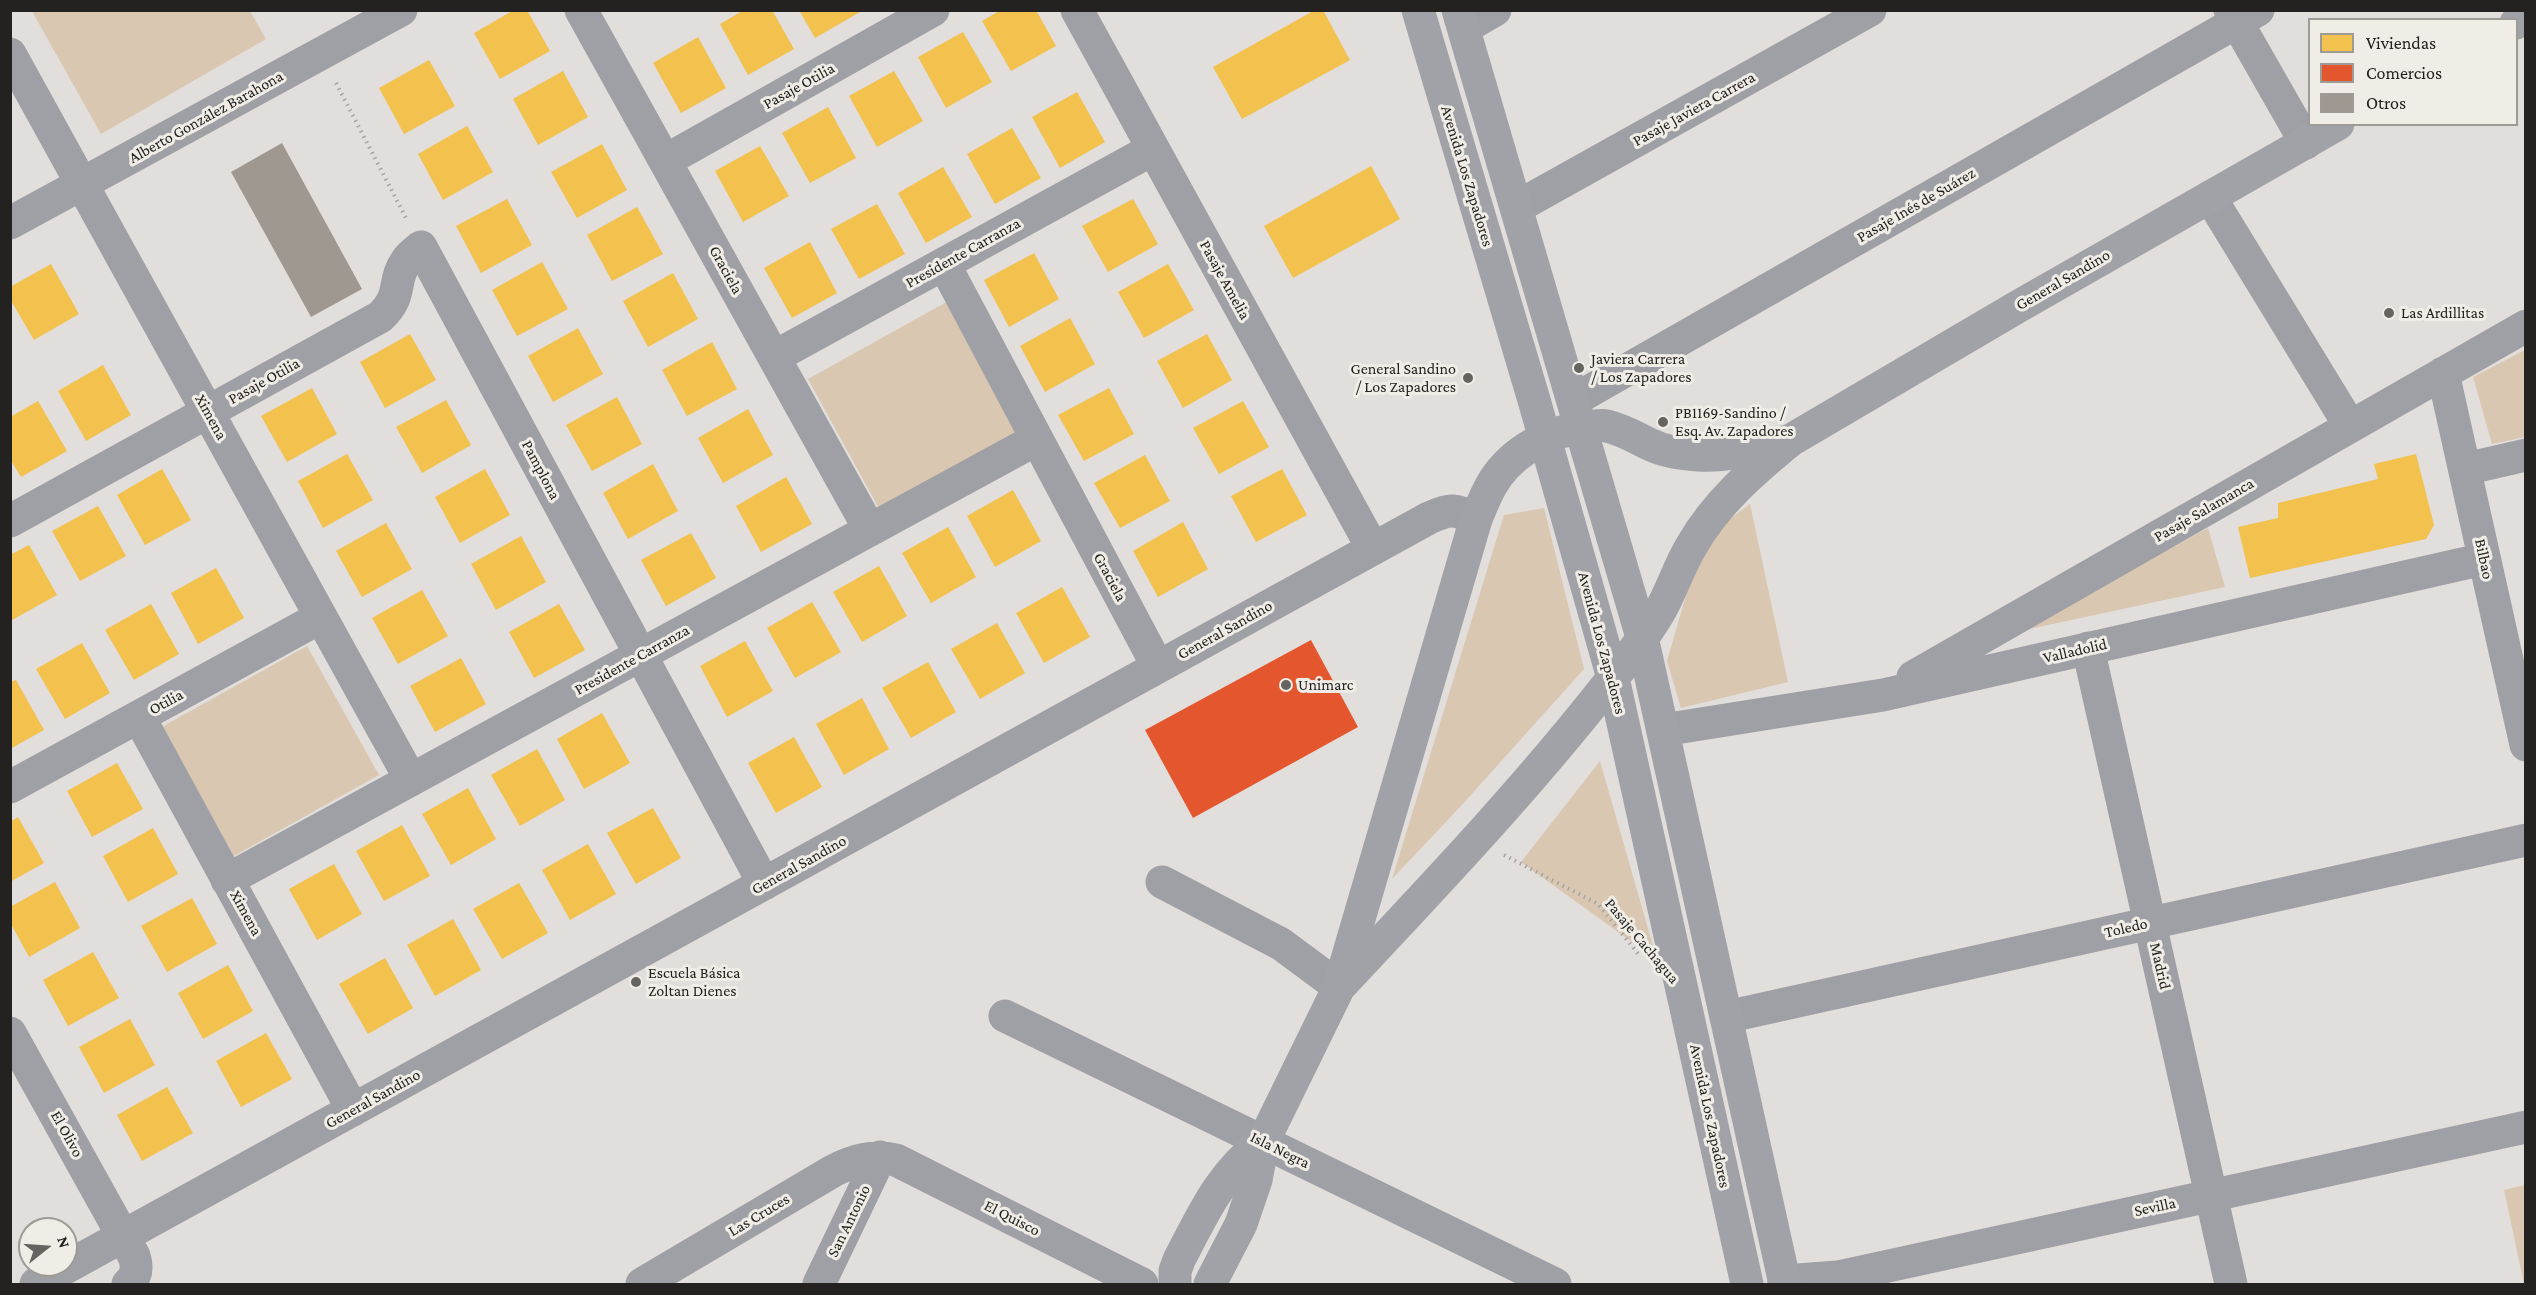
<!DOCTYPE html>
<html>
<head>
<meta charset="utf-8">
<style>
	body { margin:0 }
	#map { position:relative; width:2536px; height:1295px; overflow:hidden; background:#e1dedb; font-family:"Crimson Pro",serif }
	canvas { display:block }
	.frame { position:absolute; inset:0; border:12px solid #242220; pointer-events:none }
	.legend { position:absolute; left:2308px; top:18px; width:210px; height:108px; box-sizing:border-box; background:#f0ece6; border:2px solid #9e9b97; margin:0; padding:8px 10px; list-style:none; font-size:18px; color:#242220 }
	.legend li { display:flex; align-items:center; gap:12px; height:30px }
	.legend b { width:30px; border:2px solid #9e9b97 }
	.north { position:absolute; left:18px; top:1217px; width:60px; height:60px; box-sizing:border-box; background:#f0ece6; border:2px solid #9e9b97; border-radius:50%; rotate:73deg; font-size:16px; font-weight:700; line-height:24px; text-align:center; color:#242220 }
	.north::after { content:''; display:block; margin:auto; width:21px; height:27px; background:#666461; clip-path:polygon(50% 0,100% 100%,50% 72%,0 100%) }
</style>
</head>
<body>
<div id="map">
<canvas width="2536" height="1295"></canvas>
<div class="frame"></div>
<ul class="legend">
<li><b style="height:16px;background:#f2c14e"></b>Viviendas</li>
<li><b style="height:16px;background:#e4572e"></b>Comercios</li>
<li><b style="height:16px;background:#9f9890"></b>Otros</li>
</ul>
<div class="north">N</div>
</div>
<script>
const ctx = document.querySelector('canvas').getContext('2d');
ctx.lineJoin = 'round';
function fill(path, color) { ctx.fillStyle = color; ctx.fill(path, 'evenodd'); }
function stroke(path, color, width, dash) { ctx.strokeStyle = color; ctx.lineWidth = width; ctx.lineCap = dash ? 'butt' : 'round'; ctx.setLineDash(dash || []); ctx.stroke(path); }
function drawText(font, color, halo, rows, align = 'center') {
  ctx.font = font + ' "Crimson Pro",serif'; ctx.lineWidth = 6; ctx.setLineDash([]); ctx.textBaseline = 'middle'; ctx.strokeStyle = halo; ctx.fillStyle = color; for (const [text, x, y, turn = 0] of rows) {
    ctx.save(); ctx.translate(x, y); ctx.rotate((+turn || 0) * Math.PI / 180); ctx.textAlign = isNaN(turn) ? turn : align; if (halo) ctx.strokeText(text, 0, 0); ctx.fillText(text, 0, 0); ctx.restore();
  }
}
const green = new Path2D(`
	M 37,10 L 250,11 L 266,39 L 101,134 L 33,13 Z
	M 952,299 L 1026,432 L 881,512 L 808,379 Z
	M 2525,350 L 2525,437 L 2492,444 L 2473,377 Z
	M 1750,504 L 1788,682 L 1681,708 L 1667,661 L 1702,540 Z
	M 1544,508 L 1584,669 L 1460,807 L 1392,879 L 1504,515 Z
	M 2208,528 L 2225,587 L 2020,631 Z
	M 307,646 L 379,775 L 232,857 L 160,728 Z
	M 1600,761 L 1657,960 L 1521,862 Z
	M 2525,1185 L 2526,1284 L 2524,1284 L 2504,1190 Z`);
const homes = new Path2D(`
	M 514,10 L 527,10 L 550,51 L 500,79 L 474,33 Z
	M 744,10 L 772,10 L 794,49 L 748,75 L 720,24 Z
	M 799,10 L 859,10 L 860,12 L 815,38 Z
	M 1001,10 L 1036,10 L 1056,46 L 1011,71 L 982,21 Z
	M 1315,10 L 1323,10 L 1350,60 L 1242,119 L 1213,67 Z
	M 963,32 L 992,82 L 946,108 L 918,57 Z
	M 698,37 L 726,88 L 681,113 L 653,63 Z
	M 429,60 L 455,106 L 404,134 L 379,88 Z
	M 563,71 L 588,117 L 538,145 L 513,99 Z
	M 894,71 L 923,121 L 877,147 L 849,96 Z
	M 1077,92 L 1105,142 L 1060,168 L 1032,117 Z
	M 828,107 L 856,158 L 810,183 L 782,133 Z
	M 467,126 L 493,172 L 443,200 L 418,154 Z
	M 1012,128 L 1041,178 L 995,204 L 967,154 Z
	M 602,144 L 627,190 L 577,218 L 551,172 Z
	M 760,146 L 789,196 L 743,222 L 715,171 Z
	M 1371,166 L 1400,219 L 1293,278 L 1264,226 Z
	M 943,167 L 972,217 L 926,243 L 898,193 Z
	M 507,199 L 532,245 L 481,273 L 456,226 Z
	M 1133,199 L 1158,244 L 1108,272 L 1082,226 Z
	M 877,204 L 905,254 L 859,279 L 831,229 Z
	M 637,207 L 663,254 L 612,281 L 587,235 Z
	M 810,242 L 837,293 L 792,318 L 764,268 Z
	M 1034,253 L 1059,299 L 1009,327 L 984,280 Z
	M 542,262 L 568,309 L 517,336 L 492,290 Z
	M 51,264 L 79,314 L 34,340 L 10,299 L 10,287 Z
	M 1168,264 L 1194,310 L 1144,338 L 1118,292 Z
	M 673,273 L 698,319 L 648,347 L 623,301 Z
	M 1070,318 L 1095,364 L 1045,392 L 1020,346 Z
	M 578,328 L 603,374 L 553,402 L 528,356 Z
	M 410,334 L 436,380 L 385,408 L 360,362 Z
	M 1207,334 L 1232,380 L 1183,408 L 1157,361 Z
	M 712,342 L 737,389 L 687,416 L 662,370 Z
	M 103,365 L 131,415 L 86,441 L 58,391 Z
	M 312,388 L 337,434 L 287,462 L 261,416 Z
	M 1109,388 L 1134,434 L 1084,461 L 1058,415 Z
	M 617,397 L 642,444 L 592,471 L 566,425 Z
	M 446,400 L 471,445 L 422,473 L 396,427 Z
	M 38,401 L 67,451 L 21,477 L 10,459 L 10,417 Z
	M 1243,401 L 1269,447 L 1219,474 L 1193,428 Z
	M 748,409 L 773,455 L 723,483 L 698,438 Z
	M 347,454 L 373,500 L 323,528 L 298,481 Z
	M 2416,454 L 2434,525 L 2426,539 L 2250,578 L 2238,527 L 2278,518 L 2278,503 L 2378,479 L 2374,464 Z
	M 1145,455 L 1170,501 L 1120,528 L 1094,483 Z
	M 653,464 L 678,511 L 628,539 L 603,493 Z
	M 162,469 L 191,520 L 145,545 L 117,495 Z
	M 485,469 L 510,515 L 460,543 L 435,497 Z
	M 1282,469 L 1307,515 L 1256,542 L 1231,496 Z
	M 786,477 L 812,524 L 761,552 L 736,506 Z
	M 1013,490 L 1041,541 L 995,567 L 967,516 Z
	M 98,506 L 126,556 L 80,581 L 52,531 Z
	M 1183,522 L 1208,569 L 1158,597 L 1133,551 Z
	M 386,523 L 412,569 L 362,597 L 336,551 Z
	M 948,527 L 976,577 L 931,603 L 902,553 Z
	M 691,533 L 716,578 L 666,606 L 641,560 Z
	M 521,536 L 546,582 L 496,610 L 471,564 Z
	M 29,545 L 57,595 L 12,620 L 10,555 Z
	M 879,566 L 907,616 L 862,642 L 833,592 Z
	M 216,568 L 244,618 L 198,644 L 171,593 Z
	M 1062,587 L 1090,637 L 1044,663 L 1016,613 Z
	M 422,590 L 448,636 L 398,664 L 372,618 Z
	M 812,602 L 841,652 L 795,678 L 767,628 Z
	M 151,604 L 179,654 L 134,680 L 105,630 Z
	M 559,604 L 585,650 L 534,678 L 509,632 Z
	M 997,623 L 1025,673 L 980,699 L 951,649 Z
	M 745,641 L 773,691 L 727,717 L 700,666 Z
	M 82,643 L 110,693 L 65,719 L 36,669 Z
	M 461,658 L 486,704 L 435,732 L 410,686 Z
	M 928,662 L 956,712 L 911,738 L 882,688 Z
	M 16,680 L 44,730 L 10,749 L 10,682 Z
	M 862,698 L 889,749 L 844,775 L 816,724 Z
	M 602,713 L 630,763 L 584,789 L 557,739 Z
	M 794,737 L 822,787 L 776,813 L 748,763 Z
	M 537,749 L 565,800 L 520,826 L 491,775 Z
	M 117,763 L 143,809 L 92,837 L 67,791 Z
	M 468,788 L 496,839 L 451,865 L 422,814 Z
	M 653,808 L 681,858 L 636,884 L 607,833 Z
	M 18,817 L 44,863 L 10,882 L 10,822 Z
	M 402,825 L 430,876 L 384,901 L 356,851 Z
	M 153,828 L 178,874 L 128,902 L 103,856 Z
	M 588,844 L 616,894 L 570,920 L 542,870 Z
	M 334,864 L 362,914 L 317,940 L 289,889 Z
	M 55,882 L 80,928 L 29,957 L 10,922 L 10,907 Z
	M 519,883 L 548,933 L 502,959 L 473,909 Z
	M 192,898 L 217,944 L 167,972 L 141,926 Z
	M 453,919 L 481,970 L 435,996 L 407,945 Z
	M 93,952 L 119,998 L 68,1026 L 43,980 Z
	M 385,958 L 413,1008 L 368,1034 L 339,984 Z
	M 228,965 L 253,1011 L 203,1039 L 178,993 Z
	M 130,1019 L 155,1065 L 104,1093 L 79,1047 Z
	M 266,1033 L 292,1079 L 241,1107 L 216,1061 Z
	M 167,1087 L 193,1133 L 142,1161 L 117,1115 Z`);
const shops = new Path2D(`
	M 1311,640 L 1358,727 L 1193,818 L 1145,730 Z`);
const building = new Path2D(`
	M 282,143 L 362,289 L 311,317 L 231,172 Z`);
const path = new Path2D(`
	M 336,83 L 407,220
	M 1504,855 L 1598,904 L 1640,956`);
const minor = new Path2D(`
	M 581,10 L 870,530
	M 1077,10 L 1373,549
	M 2230,10 L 2306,143
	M 1464,28 L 1495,10
	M 10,54 L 411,780
	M 665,161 L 933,10
	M 2210,197 L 2350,426
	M 1517,207 L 1870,10
	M 10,223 L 401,10
	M 944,264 L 1158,667
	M 774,357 L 1153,149
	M 2443,373 L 2526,745
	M 1574,400 L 2258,10
	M 2465,469 L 2526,455
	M 10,521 L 380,317 C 404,295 391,282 407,260 C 410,255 416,251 421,247 L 764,884
	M 2088,648 L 2231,1284
	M 1913,677 L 2526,326
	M 139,717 L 353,1110
	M 1663,730 L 1883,695 L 2484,559
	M 10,787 L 321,617
	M 227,880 L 1037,439
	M 1162,882 L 1281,944 L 1339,987
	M 1005,1016 L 1555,1284
	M 1726,1017 L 2526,840
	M 10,1033 L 134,1256 C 138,1268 137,1276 128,1284
	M 1784,1281 L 1838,1277 L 2526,1127
	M 36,1284 L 1429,518 C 1451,508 1455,509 1476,519
	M 642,1284 L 833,1171 C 854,1160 873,1155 896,1160 L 1142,1284
	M 819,1284 L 880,1157`);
const major = new Path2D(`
	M 1418,10 L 1534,400 L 1613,678 L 1747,1284
	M 1458,10 L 1642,637 L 1785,1284
	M 2516,23 L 2526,18
	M 1339,987 C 1433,887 1528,787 1613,678 C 1629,657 1647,634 1660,611 C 1672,590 1679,566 1692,545 C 1716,503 1753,471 1791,440 L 2019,306 L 2338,124
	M 1175,1284 L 1175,1271 L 1179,1260 C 1203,1214 1220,1174 1263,1142
	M 1210,1284 L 1241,1224 L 1256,1180 L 1263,1142 L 1339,987 L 1476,519 C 1481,508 1485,496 1491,486 C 1507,456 1543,434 1575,429 C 1585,428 1598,424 1607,426 C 1623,430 1635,437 1649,444 C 1663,451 1682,454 1698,455 C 1727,457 1755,449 1783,442`);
const markers = [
	[2389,313,6,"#666461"],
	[1579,368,6,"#666461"],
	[1468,378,6,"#666461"],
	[1663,422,6,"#666461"],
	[1286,685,6,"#666461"],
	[636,982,6,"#666461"]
];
const streetNames = [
	["Pasaje Otilia",799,86,-29],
	["Pasaje Javiera Carrera",1694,109,-29],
	["Alberto González Barahona",206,117,-29],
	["Avenida Los Zapadores",1467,176,73],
	["Pasaje Inés de Suárez",1916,205,-30],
	["Presidente Carranza",963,253,-29],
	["Graciela",726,270,61],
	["Pasaje Amelia",1225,280,61],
	["General Sandino",2063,280,-30],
	["Pasaje Otilia",264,381,-29],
	["Ximena",211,417,61],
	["Pamplona",541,470,62],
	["Pasaje Salamanca",2204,510,-30],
	["Bilbao",2484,559,78],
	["Graciela",1110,577,62],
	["General Sandino",1225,630,-29],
	["Avenida Los Zapadores",1602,643,75],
	["Valladolid",2075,651,-13],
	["Presidente Carranza",632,660,-29],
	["Otilia",166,702,-29],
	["General Sandino",799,865,-29],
	["Ximena",246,913,61],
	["Toledo",2126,928,-13],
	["Pasaje Cachagua",1642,941,50],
	["Madrid",2160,966,77],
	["General Sandino",373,1099,-29],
	["Avenida Los Zapadores",1710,1116,78],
	["El Olivo",67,1134,61],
	["Isla Negra",1280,1150,26],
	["Sevilla",2155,1207,-12],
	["Las Cruces",759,1215,-31],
	["El Quisco",1012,1218,27],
	["San Antonio",849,1221,-64]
];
const poiNames = [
	["Las Ardillitas",2401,313],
	["Javiera Carrera",1591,359],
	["/ Los Zapadores",1591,377],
	["General Sandino",1456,369,"right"],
	["/ Los Zapadores",1456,387,"right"],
	["PB1169-Sandino /",1675,413],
	["Esq. Av. Zapadores",1675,431],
	["Unimarc",1298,685],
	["Escuela Básica",648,973],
	["Zoltan Dienes",648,991]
];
fill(green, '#d9c7b1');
fill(homes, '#f2c14e');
fill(shops, '#e4572e');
fill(building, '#9f9890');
stroke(path, '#a5a4a5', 4, [1.5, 4.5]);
stroke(minor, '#9fa0a5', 33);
stroke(major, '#a1a2a7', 33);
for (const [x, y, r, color] of markers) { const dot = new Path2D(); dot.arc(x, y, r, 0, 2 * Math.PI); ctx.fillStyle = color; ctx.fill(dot); stroke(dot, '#f0ece6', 2); }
drawText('16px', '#242220', '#f0ece6', streetNames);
drawText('16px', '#242220', '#f0ece6', poiNames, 'left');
</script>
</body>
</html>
